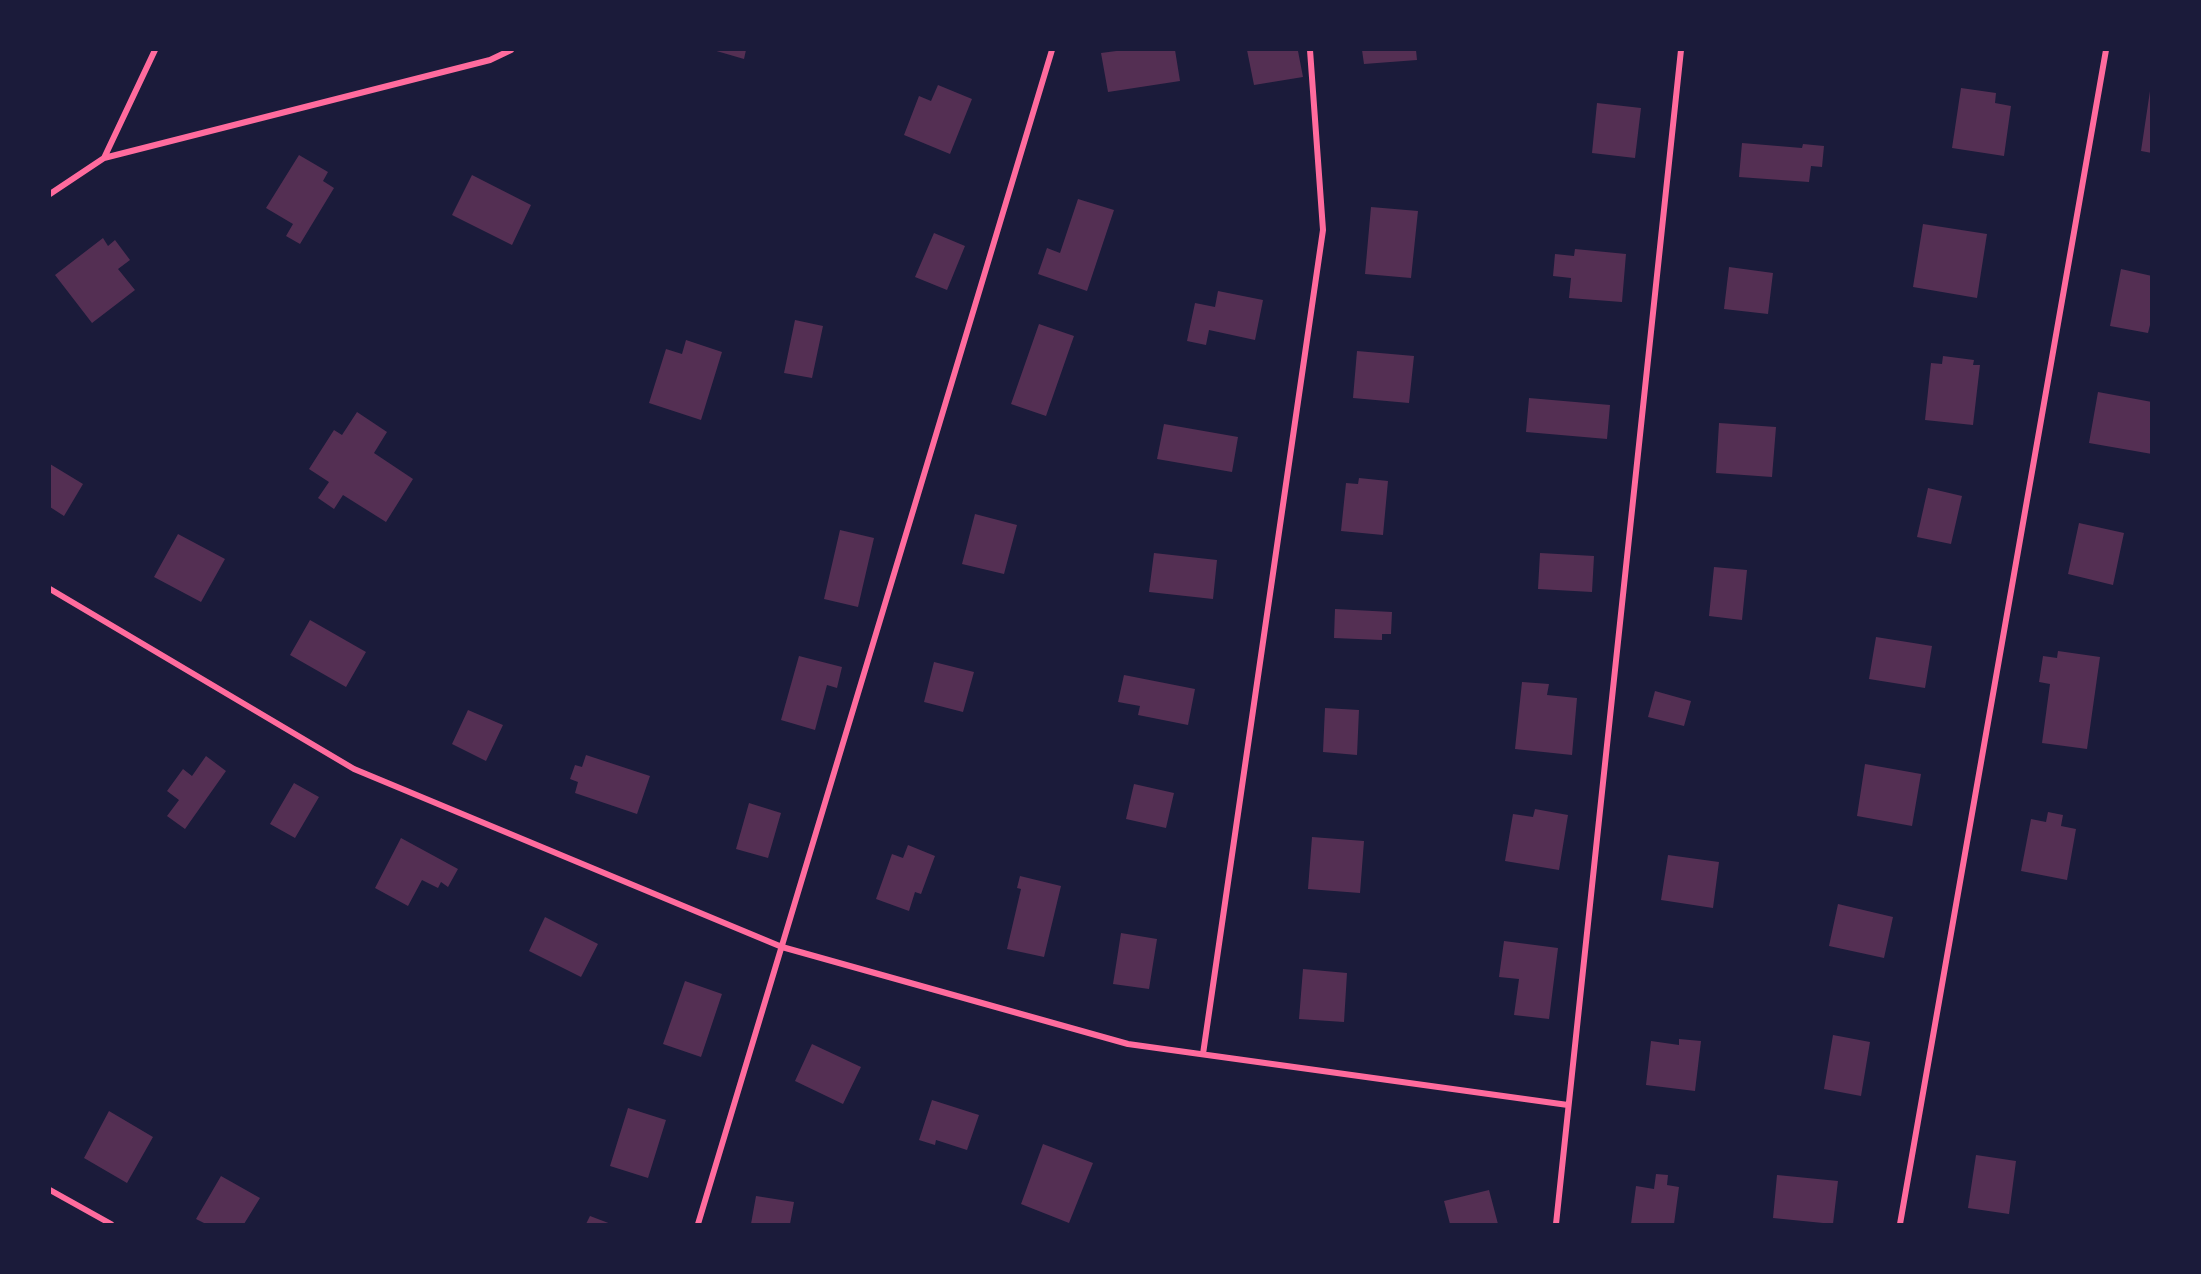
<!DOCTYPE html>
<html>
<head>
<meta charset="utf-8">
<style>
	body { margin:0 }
	#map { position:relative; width:2201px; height:1274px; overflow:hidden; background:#1b1b3a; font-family:Georgia,serif }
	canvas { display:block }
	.frame { position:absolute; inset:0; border:51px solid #1b1b3a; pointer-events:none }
</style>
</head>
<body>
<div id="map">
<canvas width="2201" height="1274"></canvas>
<div class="frame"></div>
</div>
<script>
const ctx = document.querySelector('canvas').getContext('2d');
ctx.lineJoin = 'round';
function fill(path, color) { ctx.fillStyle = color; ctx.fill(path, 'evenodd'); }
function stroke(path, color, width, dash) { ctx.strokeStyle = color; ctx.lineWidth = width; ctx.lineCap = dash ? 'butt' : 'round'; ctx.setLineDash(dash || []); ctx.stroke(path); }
const building = new Path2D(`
	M 713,50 L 746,50 L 744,59 Z
	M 1124,50 L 1175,50 L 1180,81 L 1108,92 L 1101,53 Z
	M 1247,50 L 1298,51 L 1303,77 L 1254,85 Z
	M 1362,50 L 1416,50 L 1417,60 L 1364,64 Z
	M 938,85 L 972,99 L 950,154 L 904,135 L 919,96 L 931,101 Z
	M 1961,88 L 1996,93 L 1995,103 L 2011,106 L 2004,156 L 1952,148 Z
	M 2150,91 L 2152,91 L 2152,153 L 2141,151 Z
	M 1597,103 L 1641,108 L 1635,158 L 1592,153 Z
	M 1742,143 L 1802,148 L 1803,144 L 1824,146 L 1822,167 L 1811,166 L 1809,182 L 1739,177 Z
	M 299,155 L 328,172 L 323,181 L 334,188 L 300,244 L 286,236 L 293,224 L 266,208 Z
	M 472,175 L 531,205 L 512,245 L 452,215 Z
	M 1078,199 L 1114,210 L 1087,291 L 1038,274 L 1047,248 L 1060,253 Z
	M 1371,207 L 1418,211 L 1411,278 L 1365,274 Z
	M 1923,224 L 1987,234 L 1977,298 L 1913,287 Z
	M 934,233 L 965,246 L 947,290 L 915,277 Z
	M 103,238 L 108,246 L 115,240 L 130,260 L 118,269 L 135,290 L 92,323 L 55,275 Z
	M 1575,249 L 1626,254 L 1622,302 L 1569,298 L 1571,278 L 1553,276 L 1555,254 L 1574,256 Z
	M 1729,267 L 1773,273 L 1768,314 L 1724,309 Z
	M 2121,269 L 2152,276 L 2152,317 L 2148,333 L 2110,326 Z
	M 1218,291 L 1263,300 L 1255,340 L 1209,330 L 1206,345 L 1187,341 L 1195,303 L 1215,307 Z
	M 795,320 L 823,326 L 812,378 L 784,373 Z
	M 1039,324 L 1074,336 L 1046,416 L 1011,404 Z
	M 686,340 L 722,352 L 701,420 L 649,403 L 666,349 L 682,354 Z
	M 1357,351 L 1414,356 L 1409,403 L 1353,398 Z
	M 1943,356 L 1974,360 L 1973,365 L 1980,365 L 1973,425 L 1925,420 L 1931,363 L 1942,364 Z
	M 2098,392 L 2152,402 L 2152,454 L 2089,443 Z
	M 1529,398 L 1610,405 L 1607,439 L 1526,432 Z
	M 357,412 L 387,432 L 374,453 L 413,479 L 386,522 L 343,495 L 334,509 L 318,498 L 329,482 L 309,469 L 334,430 L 342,435 Z
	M 1719,423 L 1776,427 L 1772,477 L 1716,473 Z
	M 1164,424 L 1238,437 L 1232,472 L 1157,459 Z
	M 50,464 L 83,484 L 64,516 L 50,507 Z
	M 1359,478 L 1388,481 L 1383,535 L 1341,531 L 1346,483 L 1358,484 Z
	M 1928,488 L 1962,496 L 1951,544 L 1917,537 Z
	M 975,514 L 1017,525 L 1004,574 L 962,564 Z
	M 2079,523 L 2124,533 L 2113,585 L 2068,574 Z
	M 840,530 L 874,538 L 858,607 L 824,599 Z
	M 178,534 L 225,559 L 201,602 L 154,577 Z
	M 1154,553 L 1217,560 L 1213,599 L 1149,592 Z
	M 1540,553 L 1594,556 L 1592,592 L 1538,589 Z
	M 1714,567 L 1747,570 L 1742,620 L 1709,616 Z
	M 1335,609 L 1392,612 L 1391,634 L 1382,634 L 1382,640 L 1334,638 Z
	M 310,620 L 366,652 L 346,687 L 290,655 Z
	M 1876,637 L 1932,646 L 1925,688 L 1869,679 Z
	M 2058,651 L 2100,657 L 2087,749 L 2042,743 L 2050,684 L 2039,682 L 2043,656 L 2057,658 Z
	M 799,656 L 842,667 L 837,688 L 827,685 L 815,730 L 781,720 Z
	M 934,662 L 974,672 L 963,712 L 924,702 Z
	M 1124,675 L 1195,689 L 1188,725 L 1138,715 L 1140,706 L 1118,702 Z
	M 1522,682 L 1549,684 L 1547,695 L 1577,698 L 1572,755 L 1515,749 Z
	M 1655,691 L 1691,701 L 1684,726 L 1648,717 Z
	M 1325,708 L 1359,710 L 1357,755 L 1323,752 Z
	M 468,710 L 503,725 L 486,761 L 452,744 Z
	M 586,755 L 650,776 L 637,814 L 575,793 L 578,782 L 570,779 L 575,765 L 582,767 Z
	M 206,756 L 226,771 L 185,829 L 167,816 L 179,800 L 167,791 L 183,769 L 192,776 Z
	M 1865,764 L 1921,774 L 1912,826 L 1857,816 Z
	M 294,783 L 319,797 L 295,838 L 270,824 Z
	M 1134,784 L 1174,793 L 1166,828 L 1126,819 Z
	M 749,803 L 781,813 L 768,858 L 736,849 Z
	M 1535,809 L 1568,815 L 1559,870 L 1505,861 L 1513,814 L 1533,817 Z
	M 2048,812 L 2063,815 L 2061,826 L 2076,829 L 2067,880 L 2021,871 L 2031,819 L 2046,822 Z
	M 1312,837 L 1364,841 L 1360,893 L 1308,889 Z
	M 401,838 L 458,869 L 448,887 L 441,882 L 438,888 L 422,880 L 408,906 L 375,888 Z
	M 908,845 L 935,856 L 921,894 L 915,892 L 909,911 L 876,899 L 892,854 L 903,858 Z
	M 1668,855 L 1719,862 L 1713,908 L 1661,900 Z
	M 1020,876 L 1061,886 L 1044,957 L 1007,949 L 1021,889 L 1017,888 Z
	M 1838,904 L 1893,917 L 1884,958 L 1829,946 Z
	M 545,917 L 598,944 L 581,977 L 529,951 Z
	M 1121,933 L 1157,939 L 1149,989 L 1113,984 Z
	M 1504,941 L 1558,948 L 1549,1019 L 1514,1015 L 1519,979 L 1499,977 Z
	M 1303,969 L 1347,973 L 1344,1022 L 1299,1019 Z
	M 685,981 L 722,994 L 701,1057 L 663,1044 Z
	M 1833,1035 L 1870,1042 L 1861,1096 L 1824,1089 Z
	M 1679,1039 L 1701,1041 L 1695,1091 L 1646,1085 L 1651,1041 L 1679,1045 Z
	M 812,1044 L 861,1067 L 843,1104 L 795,1081 Z
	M 932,1100 L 979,1115 L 967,1150 L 936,1140 L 935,1145 L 919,1140 Z
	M 628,1108 L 666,1120 L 648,1178 L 610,1166 Z
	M 109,1111 L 153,1137 L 127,1183 L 84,1158 Z
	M 1043,1144 L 1093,1163 L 1069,1223 L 1021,1204 Z
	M 1976,1155 L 2016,1161 L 2009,1214 L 1968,1208 Z
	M 1656,1174 L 1668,1175 L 1667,1185 L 1679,1187 L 1674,1224 L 1631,1224 L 1636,1186 L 1654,1189 Z
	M 1777,1175 L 1838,1181 L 1833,1224 L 1773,1218 Z
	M 221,1176 L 260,1198 L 244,1224 L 206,1224 L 196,1219 Z
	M 1489,1190 L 1498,1224 L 1450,1224 L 1444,1201 Z
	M 756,1196 L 794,1202 L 790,1224 L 751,1224 Z
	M 590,1216 L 611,1224 L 586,1224 Z`);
const minor = new Path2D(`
	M 104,158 L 155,50
	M 50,194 L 104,158 L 490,60 L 511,50
	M 50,589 L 354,769 L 782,947 L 1128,1044 L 1568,1105
	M 1203,1054 L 1323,230 L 1310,50
	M 50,1190 L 111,1224
	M 698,1224 L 1052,50
	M 1556,1224 L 1681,50
	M 1900,1224 L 2106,50`);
fill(building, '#542f53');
stroke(minor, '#ff6b9d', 6);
</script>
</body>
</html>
